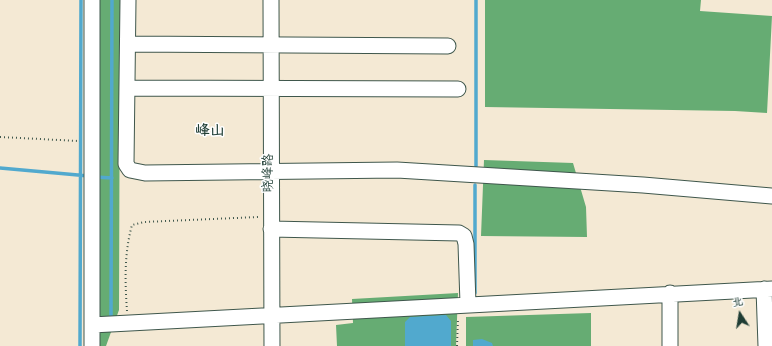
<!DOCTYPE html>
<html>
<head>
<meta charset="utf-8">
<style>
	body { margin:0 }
	#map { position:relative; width:772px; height:346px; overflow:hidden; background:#f4e9d4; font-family:"Indie Flower","LXGW WenKai TC",sans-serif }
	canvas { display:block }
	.north { position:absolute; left:720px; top:294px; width:40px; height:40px; -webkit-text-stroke:3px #fff; paint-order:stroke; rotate:348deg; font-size:11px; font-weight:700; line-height:16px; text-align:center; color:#1f3d34 }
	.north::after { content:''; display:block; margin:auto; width:14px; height:18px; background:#1f3d34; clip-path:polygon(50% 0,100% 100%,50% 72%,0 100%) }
</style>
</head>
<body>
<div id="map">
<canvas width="772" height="346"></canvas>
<div class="north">北</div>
</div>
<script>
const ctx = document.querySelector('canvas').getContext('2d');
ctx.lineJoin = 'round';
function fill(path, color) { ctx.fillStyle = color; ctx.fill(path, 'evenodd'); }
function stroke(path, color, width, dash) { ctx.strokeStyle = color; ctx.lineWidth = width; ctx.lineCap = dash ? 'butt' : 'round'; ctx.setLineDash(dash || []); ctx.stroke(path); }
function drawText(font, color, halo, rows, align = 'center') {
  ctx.font = font + ' "Indie Flower","LXGW WenKai TC",sans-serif'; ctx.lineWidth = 3; ctx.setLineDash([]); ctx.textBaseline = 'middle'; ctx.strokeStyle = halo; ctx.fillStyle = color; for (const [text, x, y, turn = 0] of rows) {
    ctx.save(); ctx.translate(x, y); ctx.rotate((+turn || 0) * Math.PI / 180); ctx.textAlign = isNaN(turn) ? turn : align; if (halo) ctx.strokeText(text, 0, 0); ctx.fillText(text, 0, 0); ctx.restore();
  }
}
const forest = new Path2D(`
	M 100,0 L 120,0 L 119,310 L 106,346 L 100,346 L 99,344 Z
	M 485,0 L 701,0 L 700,11 L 772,16 L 767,113 L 735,111 L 485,107 Z
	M 484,160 L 573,163 L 586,207 L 587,237 L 481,236 Z
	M 458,293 L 456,346 L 337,346 L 336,325 L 353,323 L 352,299 Z
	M 591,313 L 591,346 L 466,346 L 466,317 Z`);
const water = new Path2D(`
	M 446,315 L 451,321 L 451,346 L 405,346 L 405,322 L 410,317 Z
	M 482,339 L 492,343 L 493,346 L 473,346 L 473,340 Z`);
const stream = new Path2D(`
	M 476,166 L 476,0
	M 0,168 L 89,176
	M 95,177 L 112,178
	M 475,293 L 475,185
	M 111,317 L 112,0
	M 80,346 L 81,0`);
const path = new Path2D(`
	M 0,137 L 79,141
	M 127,311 C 125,282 124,254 132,225 L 144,222 L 258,217
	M 457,346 L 458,318`);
const minor = new Path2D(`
	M 128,0 L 126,164 L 130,170 L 145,173 L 397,170 L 643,185 L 772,196
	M 271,0 L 272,346
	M 128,44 L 448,46
	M 127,88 L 458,89
	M 271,229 L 459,233 L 464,236 L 466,244 L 468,304
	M 764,289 L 766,346
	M 92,325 L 772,289
	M 92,346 L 92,0
	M 670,346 L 670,293`);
const streetNames = [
	["晓峰路",270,173,-90]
];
const quarterNames = [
	["峰山",210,133]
];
fill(forest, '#66ac73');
fill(water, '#51a9ce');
stroke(stream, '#51a9ce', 3.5);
stroke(minor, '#3f574c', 17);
stroke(path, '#3f574c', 2, [1, 3]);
stroke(minor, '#fff', 15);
drawText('13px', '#1f3d34', '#fff', streetNames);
drawText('bold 15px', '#1f3d34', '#fff', quarterNames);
</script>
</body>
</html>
